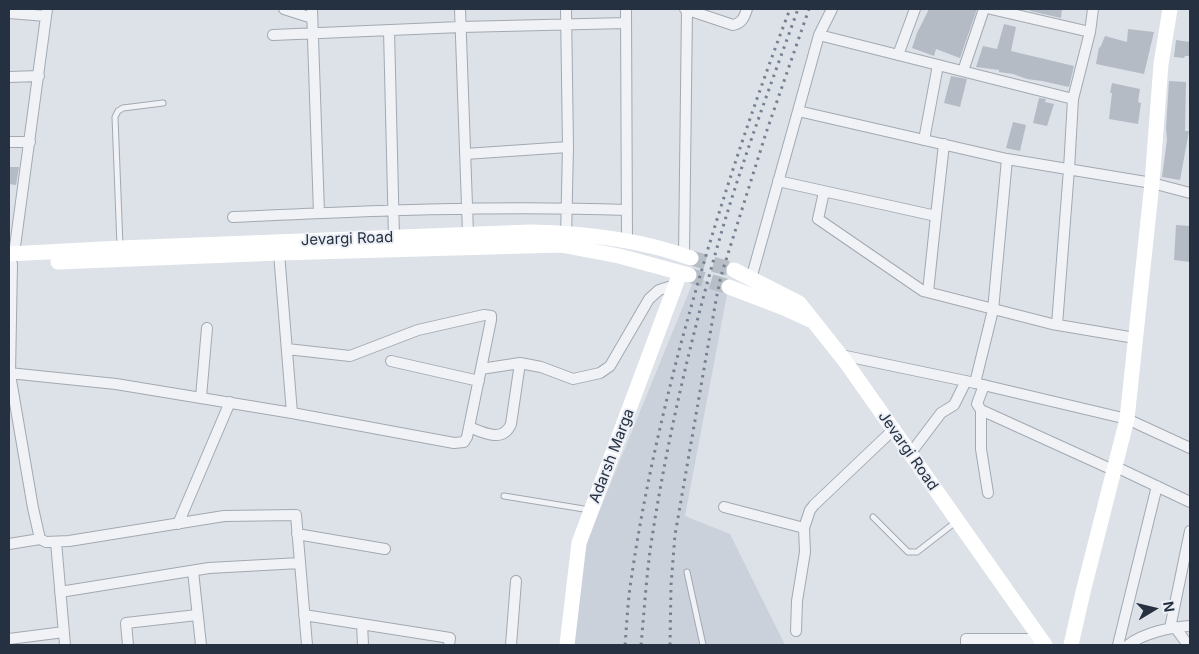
<!DOCTYPE html>
<html>
<head>
<meta charset="utf-8">
<style>
	body { margin:0 }
	#map { position:relative; width:1199px; height:654px; overflow:hidden; background:#dde2e8; font-family:Inter,sans-serif }
	canvas { display:block }
	.frame { position:absolute; inset:0; border:10px solid #253040; pointer-events:none }
	.north { position:absolute; left:1129px; top:584px; width:50px; height:50px; -webkit-text-stroke:4px #ecf0f6; paint-order:stroke; rotate:81deg; font-size:14px; font-weight:700; line-height:20px; text-align:center; color:#253040 }
	.north::after { content:''; display:block; margin:auto; width:18px; height:22px; background:#253040; clip-path:polygon(50% 0,100% 100%,50% 72%,0 100%) }
</style>
</head>
<body>
<div id="map">
<canvas width="1199" height="654"></canvas>
<div class="frame"></div>
<div class="north">N</div>
</div>
<script>
const ctx = document.querySelector('canvas').getContext('2d');
ctx.lineJoin = 'round';
function fill(path, color) { ctx.fillStyle = color; ctx.fill(path, 'evenodd'); }
function stroke(path, color, width, dash) { ctx.strokeStyle = color; ctx.lineWidth = width; ctx.lineCap = dash ? 'butt' : 'round'; ctx.setLineDash(dash || []); ctx.stroke(path); }
function drawText(font, color, halo, rows, align = 'center') {
  ctx.font = font + ' Inter,sans-serif'; ctx.lineWidth = 4; ctx.setLineDash([]); ctx.textBaseline = 'middle'; ctx.strokeStyle = halo; ctx.fillStyle = color; for (const [text, x, y, turn = 0] of rows) {
    ctx.save(); ctx.translate(x, y); ctx.rotate((+turn || 0) * Math.PI / 180); ctx.textAlign = isNaN(turn) ? turn : align; if (halo) ctx.strokeText(text, 0, 0); ctx.fillText(text, 0, 0); ctx.restore();
  }
}
const built = new Path2D(`
	M 695,277 L 728,289 L 685,516 L 730,534 L 785,645 L 574,645 L 585,546 Z`);
const building = new Path2D(`
	M 929,9 L 977,9 L 960,58 L 936,49 L 934,56 L 912,48 L 917,33 Z
	M 1030,9 L 1062,9 L 1061,18 L 1030,11 Z
	M 1004,24 L 1016,27 L 1011,51 L 1074,66 L 1069,87 L 1042,81 L 1027,79 L 1013,74 L 999,72 L 999,70 L 976,67 L 983,46 L 997,49 Z
	M 1128,29 L 1154,32 L 1144,74 L 1096,64 L 1099,47 L 1100,48 L 1105,36 L 1127,42 Z
	M 1176,40 L 1190,42 L 1190,56 L 1185,56 L 1184,58 L 1174,57 Z
	M 951,76 L 967,79 L 960,107 L 944,103 Z
	M 1169,81 L 1186,82 L 1185,131 L 1189,131 L 1180,180 L 1162,177 L 1167,140 L 1166,128 Z
	M 1112,83 L 1140,89 L 1138,102 L 1141,103 L 1138,124 L 1109,119 L 1112,93 L 1110,93 Z
	M 1039,98 L 1046,99 L 1045,102 L 1054,104 L 1047,126 L 1033,123 Z
	M 1013,122 L 1026,125 L 1020,151 L 1006,148 Z
	M 9,167 L 19,167 L 16,185 L 9,184 Z
	M 1176,225 L 1190,226 L 1190,262 L 1174,260 Z`);
const secondaryTunnel = new Path2D(`
	M 691,258 L 734,270
	M 689,275 L 729,287`);
const lane = new Path2D(`
	M 120,246 L 115,117 L 118,111 L 123,108 L 163,103
	M 504,496 L 590,510
	M 873,517 L 908,552 L 917,552 L 957,521
	M 687,572 L 703,645`);
const street = new Path2D(`
	M 284,9 L 312,18
	M 312,9 L 319,213
	M 460,9 L 468,234
	M 566,9 L 568,147 L 566,238
	M 626,9 L 627,241
	M 685,9 L 733,25 C 742,23 744,18 747,9
	M 991,9 L 1090,32 L 1073,99
	M 9,13 L 46,16
	M 389,30 L 394,237
	M 1090,32 L 1093,9
	M 273,35 L 461,27 L 626,23
	M 819,35 L 1073,99 L 1069,169 L 1057,325
	M 898,55 L 915,9
	M 963,71 L 984,9
	M 9,77 L 39,76
	M 798,111 L 819,35 L 832,9
	M 924,140 L 938,65
	M 9,142 L 30,142
	M 465,154 L 568,147
	M 778,181 L 936,216 L 928,292
	M 824,192 L 818,219 L 923,291 L 1052,324 L 1135,338
	M 936,216 L 944,144
	M 233,217 C 364,211 495,205 627,210
	M 14,254 L 47,9
	M 684,255 L 687,9
	M 12,264 L 10,374 L 33,508 L 40,539 L 46,542 L 69,541 L 224,516 L 296,515 L 307,645
	M 751,279 L 798,111 L 1007,159 L 1152,183 L 1190,193
	M 287,349 L 350,356 L 418,330 L 484,315 L 491,316 L 491,320 L 467,437 L 464,442 L 454,443 L 292,413
	M 841,355 L 975,383 L 1127,419 L 1190,448
	M 391,361 L 479,381
	M 481,369 L 520,363 L 541,367 L 573,379 L 600,373 L 610,366 L 649,299 L 659,290 L 675,285
	M 9,373 L 116,384 L 292,413 L 279,253
	M 975,383 L 993,310 L 1007,159
	M 984,385 L 977,404 L 981,410 L 1113,470
	M 201,397 L 207,328
	M 981,410 L 981,449 L 988,493
	M 469,427 C 484,433 503,443 511,424 L 520,363
	M 910,454 L 941,413 L 954,405 L 966,381
	M 1114,466 L 1190,502
	M 724,507 L 804,528 L 810,510 L 814,505 L 893,430
	M 178,524 L 230,402
	M 297,534 L 385,549
	M 56,542 L 65,645
	M 9,544 L 40,539
	M 193,571 L 201,645
	M 60,592 L 209,568 L 300,563
	M 304,615 L 450,638 L 449,645
	M 362,624 L 363,645
	M 1175,627 L 1188,645
	M 1170,628 L 1190,531
	M 796,631 L 797,601 L 805,552 L 804,528
	M 9,639 L 64,632
	M 128,645 L 126,623 L 197,615
	M 511,645 L 516,581
	M 966,645 L 966,639 L 1041,639
	M 1118,645 L 1157,486
	M 1128,645 C 1144,633 1170,627 1190,626`);
const secondary = new Path2D(`
	M 9,254 L 121,248 L 530,232 C 585,233 639,239 691,258
	M 58,262 L 279,253 L 561,245 L 619,256 L 689,275
	M 734,270 L 799,303 L 845,361 L 1045,645
	M 729,287 L 784,308 L 810,320
	M 567,645 L 579,543 L 680,273
	M 1071,645 L 1083,592 L 1127,419 L 1152,183 L 1161,64 L 1170,9`);
const rail = new Path2D(`
	M 625,645 C 627,621 628,597 632,574 C 643,499 660,424 679,351 C 710,235 747,121 790,9
	M 641,645 C 644,614 646,582 650,551 C 666,442 692,333 723,227 C 745,153 772,81 798,9
	M 670,645 L 671,585 L 675,535 L 716,300 L 721,276 L 766,133 L 809,9`);
const streetNames = [
	["Jevargi Road",347,239,-2],
	["Jevargi Road",908,451,55],
	["Adarsh Marga",612,456,-69]
];
fill(built, '#cbd1da');
fill(building, '#b4bbc5');
stroke(secondaryTunnel, '#b8bec6', 15, [15, 8]);
stroke(lane, '#a2a9b2', 7);
stroke(street, '#a2a9b2', 12);
stroke(lane, '#f0f2f6', 5);
stroke(street, '#f0f2f6', 10);
stroke(secondary, '#fff', 15);
stroke(rail, '#758193', 3, [2.5, 5]);
drawText('15px', '#253040', '#ecf0f6', streetNames);
</script>
</body>
</html>
